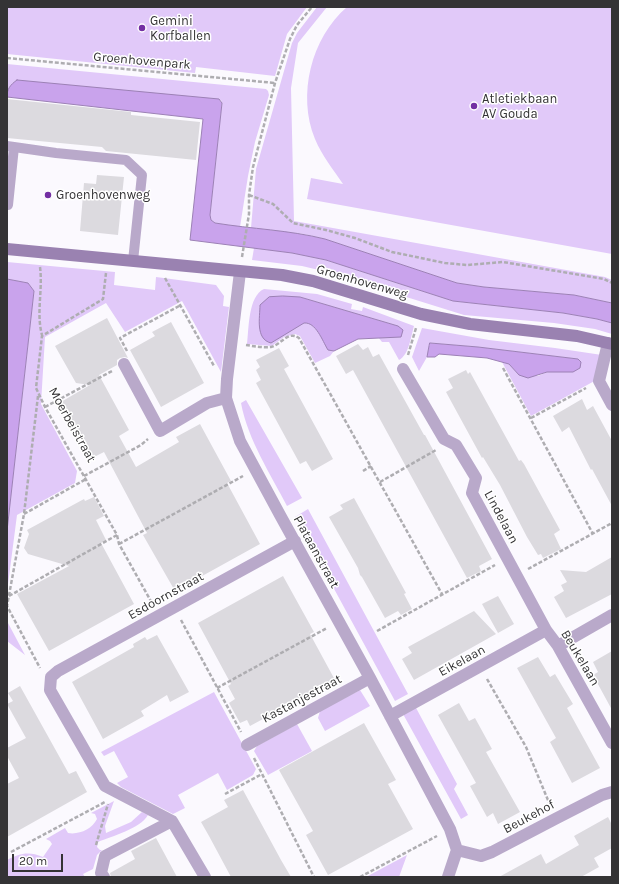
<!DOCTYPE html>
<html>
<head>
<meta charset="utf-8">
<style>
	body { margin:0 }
	#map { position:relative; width:619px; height:884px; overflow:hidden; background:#fbf9fe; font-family:Karla,sans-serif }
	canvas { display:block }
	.frame { position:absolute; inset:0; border:8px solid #343335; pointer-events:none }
	.scale { position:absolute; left:12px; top:854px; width:51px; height:18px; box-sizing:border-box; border:2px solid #343335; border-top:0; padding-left:5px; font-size:12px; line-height:14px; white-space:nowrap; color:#343335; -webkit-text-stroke:3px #fff; paint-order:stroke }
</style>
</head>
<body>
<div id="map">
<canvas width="619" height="884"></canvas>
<div class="frame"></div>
<div class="scale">20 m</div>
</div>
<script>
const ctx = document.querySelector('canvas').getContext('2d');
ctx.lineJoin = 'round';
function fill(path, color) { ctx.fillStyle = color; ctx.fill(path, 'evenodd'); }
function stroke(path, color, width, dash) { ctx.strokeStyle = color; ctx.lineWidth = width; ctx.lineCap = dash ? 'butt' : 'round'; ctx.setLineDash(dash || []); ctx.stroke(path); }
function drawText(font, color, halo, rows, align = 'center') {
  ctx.font = font + ' Karla,sans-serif'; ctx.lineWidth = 3; ctx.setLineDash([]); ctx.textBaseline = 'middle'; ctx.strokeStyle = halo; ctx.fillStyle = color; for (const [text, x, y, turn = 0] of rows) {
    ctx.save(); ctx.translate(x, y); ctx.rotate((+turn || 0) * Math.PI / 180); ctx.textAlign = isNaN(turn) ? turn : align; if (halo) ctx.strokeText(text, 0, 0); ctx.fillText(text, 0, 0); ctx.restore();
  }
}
const green = new Path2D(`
	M 8,7 L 307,7 L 287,34 L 275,76 L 196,67 L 195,73 L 7,54 Z
	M 317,7 L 327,7 L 298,43 L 291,88 L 294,221 L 605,277 L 612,280 L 612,303 L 574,295 L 484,287 L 457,283 L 325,239 L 303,234 L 251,228 L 256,169 L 292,43 L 297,33 Z
	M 347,7 L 612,7 L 612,254 L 307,199 L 311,178 L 343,184 C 333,169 322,156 315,139 C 297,95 311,38 347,7 Z
	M 7,64 L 266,89 L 268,91 L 269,95 L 255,142 L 248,176 L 240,227 L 215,223 L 211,220 L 210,215 L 222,103 L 221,100 L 7,92 L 7,97 Z
	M 254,248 L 292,253 L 326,260 L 453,301 L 563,313 L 597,319 L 612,323 L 612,334 L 595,329 L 554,323 L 464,315 L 323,271 L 302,266 L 252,260 Z
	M 7,262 L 115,272 L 114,285 L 155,290 L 156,277 L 216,285 L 224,296 L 223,306 L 229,307 L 221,372 L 182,301 L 125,332 L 106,303 L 45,337 L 41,404 L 77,471 L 75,483 L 17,515 L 7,592 L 7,531 L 34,291 L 28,283 L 7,279 Z
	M 264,289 L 317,294 L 352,304 L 351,309 L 362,311 L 363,307 L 414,326 C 411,336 409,355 399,360 L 389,342 L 382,342 L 378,337 L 398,337 L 398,326 L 300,297 L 304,323 C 316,322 323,340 328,350 L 334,351 L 330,356 L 315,363 L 300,336 L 295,334 L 284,337 L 272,346 L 247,344 C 249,329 248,296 264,289 Z
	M 422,328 L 489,340 L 555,348 L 602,355 L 598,379 L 531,416 L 502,362 L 509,364 L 519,375 L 538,376 L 547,372 L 573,372 L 578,359 L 478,347 L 431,343 L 429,346 L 427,357 L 419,371 L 412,357 Z
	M 246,400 L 302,498 L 287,506 C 270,473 248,440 241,403 Z
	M 308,509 L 408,694 L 395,701 L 295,517 Z
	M 7,622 L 8,623 L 25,655 L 7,641 Z
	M 360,690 L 370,706 L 325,731 L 318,718 L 320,711 Z
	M 214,692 L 256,769 L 253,775 L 227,790 L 218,773 L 178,795 L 185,808 L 173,814 L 121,787 L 117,783 L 128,777 L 114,751 L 104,756 L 101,752 Z
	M 415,706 L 457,784 L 454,789 L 468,815 L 461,819 L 403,714 Z
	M 297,724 L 312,751 L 268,775 L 254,751 L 257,746 Z
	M 114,801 L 105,826 L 106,833 L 131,822 L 142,812 L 148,815 C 140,829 112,836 98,842 L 97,847 L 100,850 L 102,850 L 97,855 L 93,869 L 83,874 L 85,877 L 7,877 L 7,860 C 20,853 29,851 43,857 L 52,844 L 50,841 L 46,839 L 65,828 L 68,833 C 79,835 92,829 97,819 L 95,814 L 91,813 Z
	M 407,855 L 399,877 L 366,877 Z`);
const water = new Path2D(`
	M 17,80 L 219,99 L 222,103 L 210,215 L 211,220 L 215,223 C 252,229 289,230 325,239 L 457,283 L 484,287 L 574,295 L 612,303 L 612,323 L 597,319 L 563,313 L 453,301 L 326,260 L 292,253 L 190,240 L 203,119 L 7,97 C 7,89 10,85 17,80 Z
	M 7,279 L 28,283 L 34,291 L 7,531 Z
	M 283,296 L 300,297 L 398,326 L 403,330 L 401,337 L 358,339 L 334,351 L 328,350 C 322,340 316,322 304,323 L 271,343 C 255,339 260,317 260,305 L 269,297 Z
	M 430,343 L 478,347 L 578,359 L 581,362 L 580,368 L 573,372 L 547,372 L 528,378 L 519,375 L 509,364 L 487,358 L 439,354 L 435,357 L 427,357 L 429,346 Z`);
const building = new Path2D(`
	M 7,99 L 131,112 L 131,115 L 200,122 L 196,160 L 106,151 L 102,147 L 7,138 Z
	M 97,175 L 124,177 L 118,235 L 80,231 L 84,183 L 96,184 Z
	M 107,318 L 128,358 L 125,357 L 120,358 L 117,360 L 117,365 L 99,375 L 129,430 L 119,436 L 136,467 L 179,442 L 176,437 L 200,424 L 231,481 L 227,483 L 260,544 L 175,591 L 143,535 L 147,533 L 104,452 L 92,458 L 61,402 L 90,385 L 76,383 L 55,346 Z
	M 171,322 L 204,383 L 161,407 L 130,350 L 155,336 L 152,332 Z
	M 358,344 L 363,350 L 368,347 L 373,357 L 379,354 L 424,435 L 425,435 L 492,559 L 479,566 L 481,571 L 467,578 L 353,370 L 346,374 L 336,356 Z
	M 279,348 L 289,366 L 284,369 L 333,459 L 312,471 L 306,461 L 300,464 L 256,383 L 261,380 L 256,370 L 260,367 L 256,360 Z
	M 466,370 L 468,374 L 470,372 L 519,461 L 521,460 L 524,464 L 560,530 L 554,534 L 561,549 L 543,558 L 541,554 L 538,555 L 527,537 L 500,485 L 483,457 L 482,458 L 446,392 L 453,388 L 448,379 Z
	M 582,399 L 587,410 L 593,406 L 612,441 L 612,506 L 592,469 L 591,470 L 569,427 L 562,432 L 553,416 Z
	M 94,497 L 104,516 L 96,520 L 106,540 L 101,543 L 134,604 L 49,651 L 17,594 L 69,566 L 28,554 L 24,548 L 29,534 L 27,530 L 84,499 L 85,501 Z
	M 354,498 L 406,593 L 404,594 L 412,609 L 401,615 L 398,611 L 385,618 L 362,577 L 360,575 L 358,568 L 329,517 L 343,509 L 340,505 Z
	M 612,557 L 612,594 L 566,618 L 554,597 L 564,591 L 561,585 L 567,582 L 560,570 L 586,572 Z
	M 283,576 L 314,632 L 310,634 L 335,680 L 250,726 L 247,720 L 240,723 L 229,703 L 235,699 L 228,686 L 231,684 L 198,623 Z
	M 498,596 L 514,624 L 498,633 L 482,604 Z
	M 474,611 L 496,634 L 414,680 L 402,659 L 412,653 L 408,647 Z
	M 157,635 L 189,692 L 170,702 L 167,695 L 141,711 L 144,716 L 103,739 L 72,682 L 134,647 L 133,644 L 145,637 L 147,640 Z
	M 612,651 L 612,710 L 593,675 L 598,672 L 593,662 Z
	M 538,657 L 550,677 L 555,674 L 573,704 L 567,708 L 600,768 L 572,783 L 550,742 L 556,738 L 517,668 Z
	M 20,686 L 69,774 L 76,771 L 87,792 L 7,837 L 7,784 L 19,778 L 7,756 L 7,748 L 26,738 L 7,704 L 13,701 L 8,693 Z
	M 459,703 L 469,721 L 475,718 L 492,749 L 486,752 L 520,812 L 498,824 L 493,813 L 487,817 L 470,786 L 476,783 L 438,715 Z
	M 364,723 L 396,780 L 388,784 L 413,829 L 328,875 L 306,835 L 313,831 L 279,770 Z
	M 243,790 L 281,860 L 291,877 L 231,877 L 209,836 L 201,822 L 228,807 L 224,800 Z
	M 608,817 L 612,825 L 612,848 L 594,858 L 599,867 L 581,877 L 499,877 L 541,854 L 546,864 L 579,845 L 574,836 Z
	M 156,838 L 177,877 L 111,877 L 110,873 L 135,859 L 131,851 Z`);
const path = new Path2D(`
	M 7,58 L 275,83
	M 249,195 L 273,204 L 293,223 L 326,230 L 355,238 L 392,252 L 445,263 L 467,265 L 503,262 L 604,279 L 612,283
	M 242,257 L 249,214 L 249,195 L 253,167 L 275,83 L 290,39 L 297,25 L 312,7
	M 40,267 C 43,290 36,313 42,335
	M 106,273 L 103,299 L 42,336 L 36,388 L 45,407 L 117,535 L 119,544 L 152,603
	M 165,278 L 214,366
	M 246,345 C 253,346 263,348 271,347 C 281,345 288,330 299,338 L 442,594
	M 127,351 L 120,338 L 181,305
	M 408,355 L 416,328
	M 503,368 L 593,534
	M 38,396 L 24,514 L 7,606 L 40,668
	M 45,407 L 112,371
	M 531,418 L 586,388
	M 363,471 L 371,466
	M 84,476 L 141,445 L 148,439
	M 380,482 L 436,450
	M 24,514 L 86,479
	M 119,544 L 243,476
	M 528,569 L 612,523
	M 9,596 L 117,535
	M 181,620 L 241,732
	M 377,631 L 495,565
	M 487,679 L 526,747 L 550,805
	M 217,688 L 327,628
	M 254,758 L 314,877
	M 225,794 L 262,774
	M 96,845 L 108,804
	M 11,852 L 105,802
	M 360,877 L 437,836`);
const lane = new Path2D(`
	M 7,146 L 56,153 L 126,160 L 142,175 L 133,261
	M 8,205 L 14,147`);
const street = new Path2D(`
	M 240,272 L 227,379 L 226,398 L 240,441 L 280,515 L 370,678 L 450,829 L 457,850 L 448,877
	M 608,343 L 599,381 L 612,405
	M 124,364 L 160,431 L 207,403 L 226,398
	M 403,369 L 444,439 L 456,445 L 476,478 L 472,493 L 546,630 L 558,646 L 612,743
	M 558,646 L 612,615
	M 390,716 L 546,630
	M 247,745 L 370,678
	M 457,850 L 481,856 L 492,852 L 557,818 L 602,795 L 612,792
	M 104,877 L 101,873 L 105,856 L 172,821
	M 205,877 L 172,821 L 105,786 L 50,690 L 51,677 L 58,671 L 295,541`);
const secondary = new Path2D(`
	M 7,249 L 282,275 L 313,281 L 421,314 L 470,324 L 577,336 L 612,344`);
const markers = [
	[142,28,4,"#732fa3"],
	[474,106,4,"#732fa3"],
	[48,195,4,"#732fa3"]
];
const poiNames = [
	["Gemini",150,21],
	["Korfballen",150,36],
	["Atletiekbaan",482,99],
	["AV Gouda",482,114],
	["Groenhovenweg",56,195]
];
const streetNames = [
	["Groenhovenpark",142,61,5],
	["Groenhovenweg",362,282,16],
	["Moerbeistraat",72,425,61],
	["Lindelaan",501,517,62],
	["Plataanstraat",316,552,61],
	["Esdoornstraat",166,596,-29],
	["Beukelaan",580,658,59],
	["Eikelaan",462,661,-29],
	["Kastanjestraat",302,699,-28],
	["Beukehof",529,817,-28]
];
fill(green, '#e1c9f9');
fill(water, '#c9a3ec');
stroke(water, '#9c81b5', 1);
fill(building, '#dcdadf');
stroke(path, '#aeadb1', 2.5, [4, 2]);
stroke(lane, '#b9a9ca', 10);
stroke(street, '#b9a9ca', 12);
stroke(secondary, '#9a82b1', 12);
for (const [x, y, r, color] of markers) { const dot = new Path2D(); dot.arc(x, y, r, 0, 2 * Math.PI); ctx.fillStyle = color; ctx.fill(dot); stroke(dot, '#fff', 1.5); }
drawText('13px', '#343335', '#fff', poiNames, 'left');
drawText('13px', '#343335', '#fff', streetNames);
</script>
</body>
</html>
